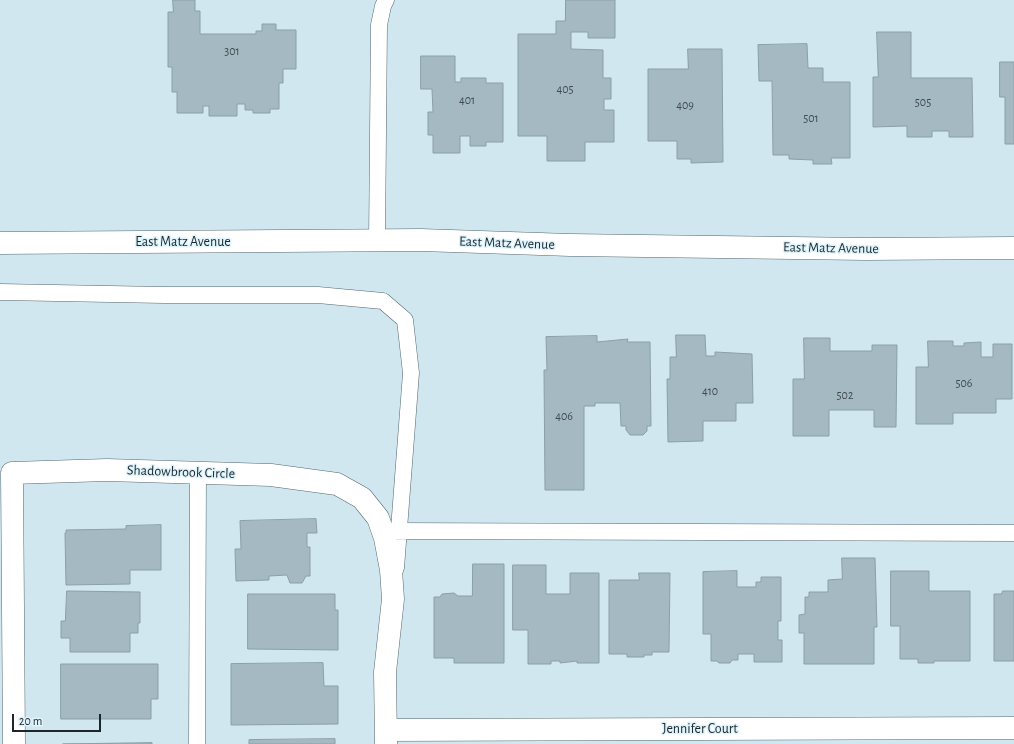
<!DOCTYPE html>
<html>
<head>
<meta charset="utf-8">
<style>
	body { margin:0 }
	#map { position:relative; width:1014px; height:744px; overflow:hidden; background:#d1e7f0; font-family:"Alegreya Sans",sans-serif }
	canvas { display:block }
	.scale { position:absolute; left:12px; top:714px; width:89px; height:18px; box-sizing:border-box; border:2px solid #1e262a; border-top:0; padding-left:5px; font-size:12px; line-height:14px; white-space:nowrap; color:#1e262a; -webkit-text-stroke:3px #def4fd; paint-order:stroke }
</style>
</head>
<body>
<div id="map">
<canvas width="1014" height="744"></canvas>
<div class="scale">20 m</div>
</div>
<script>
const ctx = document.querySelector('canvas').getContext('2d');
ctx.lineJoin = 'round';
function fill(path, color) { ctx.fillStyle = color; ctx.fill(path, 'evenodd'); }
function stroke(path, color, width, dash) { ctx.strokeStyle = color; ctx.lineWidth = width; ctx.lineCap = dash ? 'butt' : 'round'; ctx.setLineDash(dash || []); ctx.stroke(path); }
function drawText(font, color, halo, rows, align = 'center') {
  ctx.font = font + ' "Alegreya Sans",sans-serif'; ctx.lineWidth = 3; ctx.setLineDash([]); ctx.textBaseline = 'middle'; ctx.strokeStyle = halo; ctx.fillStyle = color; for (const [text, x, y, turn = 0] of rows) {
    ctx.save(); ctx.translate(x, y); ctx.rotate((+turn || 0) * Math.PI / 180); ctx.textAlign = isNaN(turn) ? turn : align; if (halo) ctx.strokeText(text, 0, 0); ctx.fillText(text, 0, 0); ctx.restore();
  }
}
const building = new Path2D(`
	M 173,0 L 195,0 L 195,11 L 200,11 L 200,34 L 256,34 L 256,31 L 262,31 L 262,24 L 276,24 L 276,30 L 296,30 L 296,69 L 283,69 L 283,83 L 279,83 L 279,109 L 270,109 L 270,113 L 253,113 L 253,110 L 245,110 L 245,104 L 237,104 L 237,116 L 209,116 L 209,106 L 203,106 L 203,113 L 177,113 L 177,92 L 172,92 L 172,67 L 168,67 L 168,12 L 173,12 Z
	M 566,0 L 615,0 L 615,38 L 588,38 L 588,32 L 571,32 L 571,49 L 603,50 L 603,78 L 611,78 L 611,99 L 604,99 L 604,110 L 614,110 L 614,142 L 585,142 L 585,161 L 547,161 L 547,136 L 518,136 L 518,34 L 556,34 L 556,21 L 565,21 Z
	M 877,32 L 911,32 L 911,78 L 972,78 L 973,137 L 949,137 L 949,131 L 932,131 L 932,137 L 907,137 L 907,126 L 873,127 L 873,77 L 878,77 Z
	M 807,44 L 808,68 L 823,68 L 823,82 L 850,82 L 850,158 L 831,158 L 832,164 L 813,164 L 813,160 L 789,159 L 789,155 L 773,155 L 772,81 L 759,81 L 758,45 Z
	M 688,49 L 722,49 L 723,162 L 691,163 L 691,159 L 677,159 L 677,141 L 648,141 L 648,69 L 688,69 Z
	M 421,56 L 455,56 L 455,82 L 461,82 L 461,78 L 486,78 L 486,83 L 503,83 L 503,142 L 486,142 L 486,146 L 470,146 L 470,136 L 460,136 L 460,153 L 433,153 L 433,135 L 428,135 L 428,112 L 433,112 L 432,89 L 421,89 Z
	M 1000,62 L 1014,62 L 1014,144 L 1005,144 L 1005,97 L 1000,97 Z
	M 676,335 L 705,335 L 706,356 L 715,356 L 715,352 L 752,354 L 753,403 L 736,403 L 736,421 L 703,421 L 703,441 L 668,442 L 667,379 L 670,379 L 670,357 L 676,357 Z
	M 597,336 L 597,342 L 628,339 L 627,342 L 650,342 L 651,426 L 647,426 L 647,431 L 643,435 L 630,435 L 626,430 L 626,426 L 621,426 L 620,403 L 595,403 L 595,406 L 584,406 L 584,490 L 545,490 L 544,370 L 547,370 L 546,337 Z
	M 804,338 L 830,338 L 830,351 L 872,351 L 872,345 L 897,345 L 896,427 L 874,427 L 874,410 L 829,410 L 829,436 L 793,436 L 793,379 L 804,379 Z
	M 928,341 L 953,341 L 953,346 L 964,346 L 964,343 L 981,342 L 981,357 L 993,357 L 993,344 L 1012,344 L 1012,399 L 996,399 L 996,413 L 953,413 L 953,424 L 916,424 L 916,367 L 928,367 Z
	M 316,519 L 317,533 L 307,533 L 307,547 L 310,547 L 310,576 L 306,576 L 302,583 L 290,583 L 287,575 L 269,576 L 269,580 L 236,581 L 235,549 L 241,549 L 240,521 Z
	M 161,525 L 161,570 L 130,570 L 130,584 L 66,585 L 65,533 L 66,533 L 66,530 L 126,529 L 126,526 Z
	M 842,558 L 875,558 L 877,627 L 874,627 L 874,664 L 804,664 L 804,633 L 799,633 L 799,615 L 805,614 L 805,597 L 809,597 L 809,592 L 828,592 L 828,580 L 842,579 Z
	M 473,564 L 504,564 L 504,663 L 454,663 L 454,658 L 434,658 L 434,597 L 440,597 L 442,594 L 454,593 L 458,596 L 472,596 Z
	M 513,565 L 546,565 L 546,594 L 570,594 L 570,573 L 599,573 L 599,663 L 577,663 L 577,661 L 560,663 L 560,661 L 551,661 L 551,664 L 528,664 L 528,630 L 513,630 Z
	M 737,571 L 737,587 L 756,587 L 756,582 L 761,582 L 761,577 L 781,577 L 781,621 L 778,621 L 778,640 L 782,640 L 782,662 L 754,662 L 754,654 L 738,654 L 738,660 L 732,660 L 730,663 L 719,663 L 717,661 L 711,661 L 711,634 L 703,634 L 703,572 Z
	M 891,571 L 929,571 L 929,591 L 970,591 L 970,661 L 934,661 L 934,663 L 918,663 L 918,659 L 900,659 L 900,626 L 891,626 Z
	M 639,573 L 670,573 L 669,652 L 652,652 L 652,655 L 644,655 L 644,657 L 627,657 L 627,654 L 609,654 L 609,580 L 639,580 Z
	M 67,591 L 140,592 L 140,623 L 138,623 L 138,633 L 130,633 L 130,652 L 70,652 L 70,638 L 61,638 L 61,621 L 65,621 Z
	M 1003,591 L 1014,591 L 1014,661 L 994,661 L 994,594 L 1001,594 Z
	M 248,594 L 335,594 L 335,610 L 338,610 L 338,650 L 248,649 Z
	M 323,663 L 324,686 L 338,686 L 338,724 L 231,725 L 231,664 Z
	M 61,664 L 158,664 L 158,699 L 151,699 L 151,719 L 61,719 Z
	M 335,739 L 335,744 L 249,744 L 249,740 Z
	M 152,743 L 152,744 L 63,744 Z`);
const lane = new Path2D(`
	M 377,241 L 379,25 L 383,6 L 386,0
	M 0,292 L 164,295 L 318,295 L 383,301 L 405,320 L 411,373 L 396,568
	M 388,531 L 1014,533
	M 197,744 L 198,474`);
const street = new Path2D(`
	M 386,730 L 1014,728
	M 14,744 L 12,473 L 107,470 L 271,475 L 337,484 L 362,498 L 378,518 L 385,538 L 391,570 L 393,599 L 385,672 L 386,744`);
const secondary = new Path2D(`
	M 0,243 L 421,240 L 570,245 L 866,249 L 1014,248`);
const numberNames = [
	["301",232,51],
	["405",565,89],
	["401",467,100],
	["505",923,102],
	["409",685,105],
	["501",811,118],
	["506",964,383],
	["410",710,391],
	["502",845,395],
	["406",564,416]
];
const streetNames = [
	["East Matz Avenue",183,242],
	["East Matz Avenue",507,243,2],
	["East Matz Avenue",831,248,1],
	["Shadowbrook Circle",181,472,2],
	["Jennifer Court",700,729]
];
fill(building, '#a4b9c2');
stroke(building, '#8a9fa8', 1);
stroke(lane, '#53676f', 17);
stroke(street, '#53676f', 23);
stroke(secondary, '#53676f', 23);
stroke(lane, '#fff', 16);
stroke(street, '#fff', 22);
stroke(secondary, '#fff', 22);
drawText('12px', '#404b50', null, numberNames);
drawText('14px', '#1e262a', '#def4fd', streetNames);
</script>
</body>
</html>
